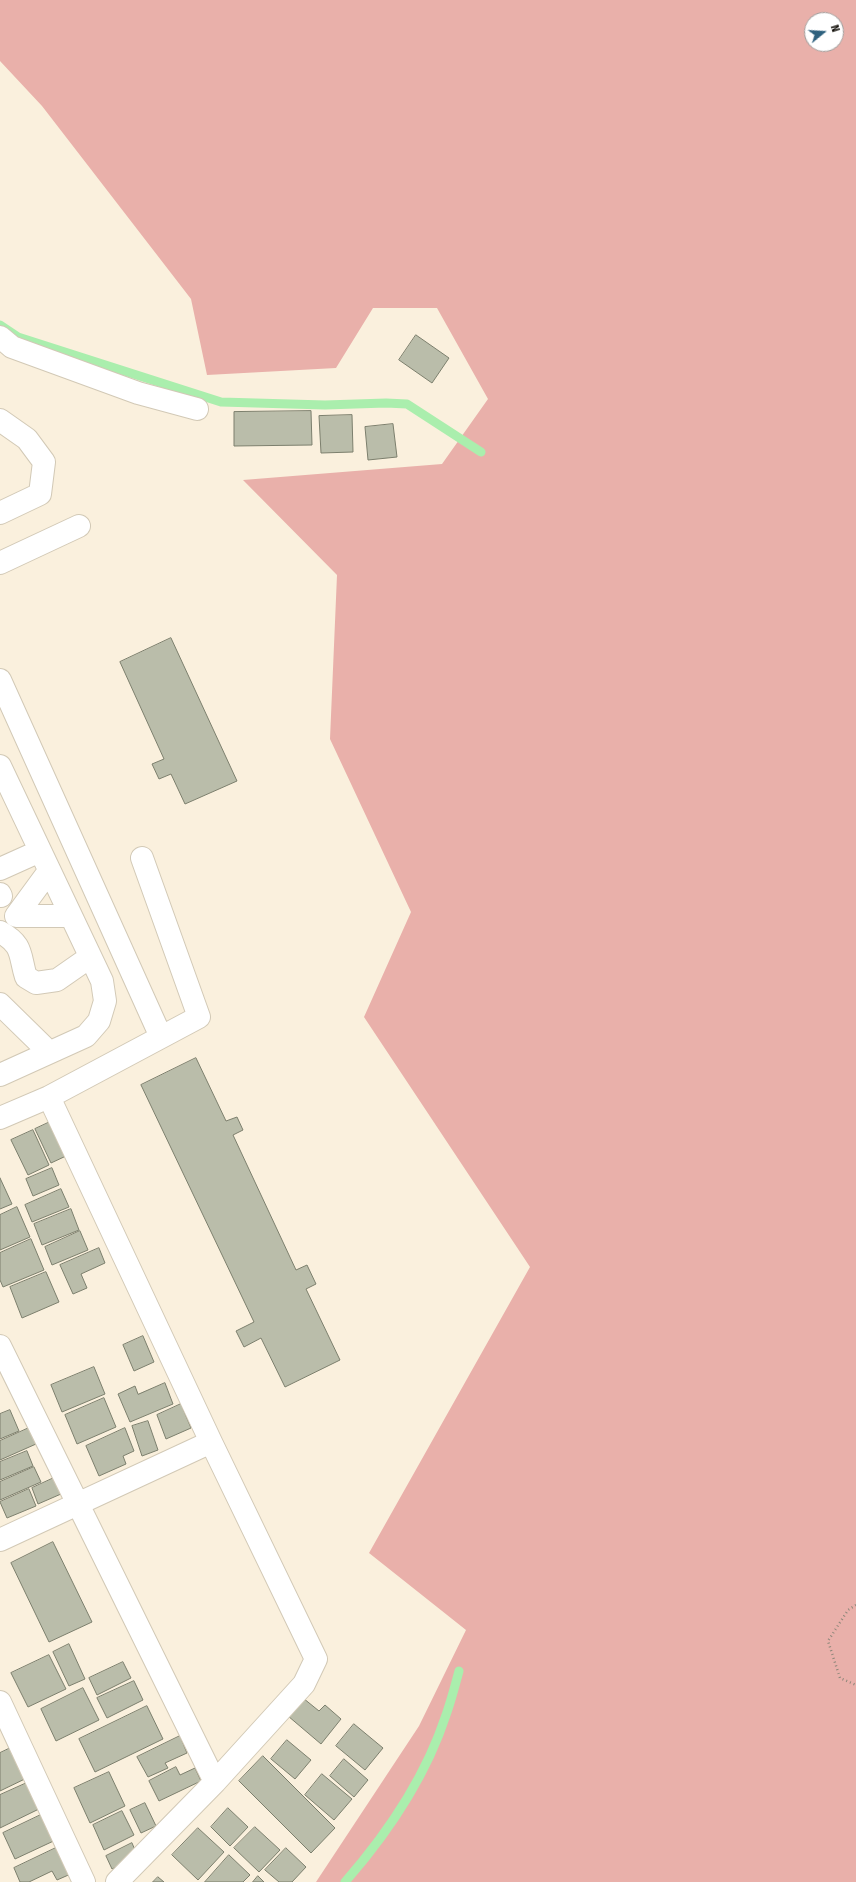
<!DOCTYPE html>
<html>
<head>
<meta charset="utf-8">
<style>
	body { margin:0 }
	#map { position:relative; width:856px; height:1882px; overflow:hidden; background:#faf0dd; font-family:"Fira Sans Condensed",sans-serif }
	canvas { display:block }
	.north { position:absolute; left:804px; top:12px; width:40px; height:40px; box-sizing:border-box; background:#fff; border:1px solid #9f9e9c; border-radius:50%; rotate:72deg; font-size:11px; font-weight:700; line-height:16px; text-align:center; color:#100d07 }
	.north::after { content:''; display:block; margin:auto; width:14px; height:18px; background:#2e617e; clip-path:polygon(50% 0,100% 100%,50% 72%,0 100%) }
</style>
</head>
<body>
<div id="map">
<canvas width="856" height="1882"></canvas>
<div class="north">N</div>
</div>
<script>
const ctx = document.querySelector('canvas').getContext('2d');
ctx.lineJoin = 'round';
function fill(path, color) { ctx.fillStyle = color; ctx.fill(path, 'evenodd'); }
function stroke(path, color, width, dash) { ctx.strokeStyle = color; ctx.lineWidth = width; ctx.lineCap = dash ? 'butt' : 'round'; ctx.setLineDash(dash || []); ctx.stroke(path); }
const green = new Path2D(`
	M 0,0 L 856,0 L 856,1882 L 316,1882 L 419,1726 L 466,1630 L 369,1553 L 530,1267 L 364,1017 L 411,912 L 330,739 L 337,575 L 243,480 L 442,464 L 488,399 L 437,308 L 373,308 L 336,368 L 207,375 L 191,299 L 42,106 L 0,61 ZM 812,20 L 836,20 L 836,44 L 812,44 Z`);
const stream = new Path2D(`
	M 0,325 L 18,337 L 221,402 L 325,405 L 386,403 L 407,404 L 481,452
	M 345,1882 C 387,1834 426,1776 446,1715 C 451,1701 455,1686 459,1671`);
const building = new Path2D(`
	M 416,335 L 449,358 L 432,383 L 399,360 Z
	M 311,411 L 312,445 L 234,446 L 234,412 Z
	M 352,415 L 353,452 L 321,453 L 319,416 Z
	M 393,424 L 397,457 L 368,460 L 365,427 Z
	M 171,638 L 237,781 L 185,804 L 171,774 L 159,779 L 152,764 L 164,759 L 120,662 Z
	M 196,1058 L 226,1121 L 237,1117 L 243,1130 L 233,1135 L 296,1270 L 307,1265 L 316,1284 L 306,1289 L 340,1360 L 285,1387 L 261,1338 L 244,1347 L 236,1331 L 254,1322 L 141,1085 Z
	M 50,1122 L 66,1156 L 51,1163 L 35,1129 Z
	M 33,1130 L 49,1165 L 28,1175 L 11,1140 Z
	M 52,1168 L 59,1185 L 33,1196 L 26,1179 Z
	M 0,1178 L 12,1204 L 0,1209 Z
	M 61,1189 L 69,1207 L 32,1222 L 25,1205 Z
	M 17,1207 L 30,1237 L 0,1250 L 0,1215 Z
	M 71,1209 L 79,1230 L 42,1245 L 34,1224 Z
	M 80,1231 L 88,1250 L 52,1265 L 45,1247 Z
	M 31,1239 L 44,1270 L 3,1287 L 0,1280 L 0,1253 Z
	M 99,1248 L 105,1263 L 81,1274 L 87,1288 L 73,1294 L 60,1265 Z
	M 46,1272 L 59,1302 L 22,1318 L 10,1287 Z
	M 143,1336 L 154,1362 L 134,1371 L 123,1345 Z
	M 94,1367 L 105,1394 L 62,1412 L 51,1385 Z
	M 165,1383 L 173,1404 L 130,1422 L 118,1394 L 135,1386 L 138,1394 Z
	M 104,1398 L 116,1427 L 77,1444 L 65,1415 Z
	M 181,1404 L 191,1428 L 166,1439 L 157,1415 Z
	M 10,1410 L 19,1431 L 0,1439 L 0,1414 Z
	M 148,1421 L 158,1450 L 142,1456 L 132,1426 Z
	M 29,1428 L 36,1444 L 0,1460 L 0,1441 Z
	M 125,1428 L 134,1451 L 123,1456 L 126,1464 L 99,1476 L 86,1446 Z
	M 27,1451 L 33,1466 L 0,1480 L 0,1462 Z
	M 34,1467 L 41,1482 L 0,1500 L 0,1482 Z
	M 54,1478 L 61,1494 L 38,1504 L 32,1488 Z
	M 29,1489 L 36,1506 L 7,1518 L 0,1502 Z
	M 53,1542 L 92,1622 L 49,1642 L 11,1563 Z
	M 69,1644 L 85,1679 L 69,1686 L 53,1652 Z
	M 49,1655 L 66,1689 L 28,1707 L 11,1673 Z
	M 123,1662 L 131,1678 L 97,1695 L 89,1678 Z
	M 134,1681 L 143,1700 L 107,1718 L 97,1698 Z
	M 83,1688 L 99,1720 L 56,1741 L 41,1709 Z
	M 303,1698 L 319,1711 L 325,1705 L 341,1719 L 321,1744 L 288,1716 Z
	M 147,1706 L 163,1739 L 95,1772 L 79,1739 Z
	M 354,1724 L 383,1748 L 365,1770 L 336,1746 Z
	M 180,1736 L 187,1753 L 165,1763 L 168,1768 L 148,1777 L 137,1757 Z
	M 287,1740 L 311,1760 L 295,1779 L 271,1759 Z
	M 19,1744 L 33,1775 L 0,1791 L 0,1753 Z
	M 263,1756 L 335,1828 L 311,1853 L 239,1781 Z
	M 344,1759 L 368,1780 L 354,1797 L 330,1776 Z
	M 176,1767 L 180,1775 L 195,1768 L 201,1781 L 159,1801 L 149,1781 Z
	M 109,1772 L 125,1806 L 90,1823 L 74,1788 Z
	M 322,1774 L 352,1799 L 334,1820 L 305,1795 Z
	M 29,1782 L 41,1808 L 0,1828 L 0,1795 Z
	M 145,1803 L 156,1826 L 141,1833 L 130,1810 Z
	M 228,1808 L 248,1827 L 230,1846 L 211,1827 Z
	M 122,1811 L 134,1835 L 104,1850 L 93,1825 Z
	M 47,1812 L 60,1838 L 15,1859 L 3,1833 Z
	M 255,1827 L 280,1850 L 259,1872 L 234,1848 Z
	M 198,1828 L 224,1852 L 198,1880 L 172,1855 Z
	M 132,1843 L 138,1857 L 112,1869 L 106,1856 Z
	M 60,1846 L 73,1873 L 57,1880 L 52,1871 L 29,1882 L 20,1882 L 14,1868 Z
	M 286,1848 L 306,1867 L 292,1882 L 279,1882 L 265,1870 Z
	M 229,1855 L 250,1875 L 243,1882 L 205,1882 Z
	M 258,1876 L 264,1882 L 253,1882 Z
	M 158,1877 L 164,1882 L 153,1882 Z`);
const path = new Path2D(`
	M 856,1605 L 848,1610 L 828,1641 L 840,1678 L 856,1685`);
const minor = new Path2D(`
	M 0,337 L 12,347 L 138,393 L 197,409
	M 0,420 L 27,439 L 44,462 L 40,494 L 0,513
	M 0,563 L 79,526
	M 0,680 L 161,1037
	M 0,766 L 102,981 L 105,1001 L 99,1021 L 86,1036 L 0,1075
	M 0,869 L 40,851
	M 49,871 L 16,916 L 71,916
	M 0,894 L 1,896
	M 0,932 C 24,945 19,955 26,977 L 36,983 L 57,980 L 90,957
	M 0,1004 L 49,1052
	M 49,1097 L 211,1442 L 316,1659 L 304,1684 L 215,1782 L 117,1882
	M 0,1118 L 49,1097 L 199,1017 L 142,858
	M 0,1346 L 215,1782
	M 0,1540 L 211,1442
	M 0,1702 L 84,1882`);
fill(green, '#e9b0aa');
stroke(stream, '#aaeead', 9);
fill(building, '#babdaa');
stroke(building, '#7c7f6d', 1);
stroke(minor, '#d2c9b6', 24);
stroke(path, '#8e877a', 2.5, [1, 3]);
stroke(minor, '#fff', 22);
</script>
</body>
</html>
